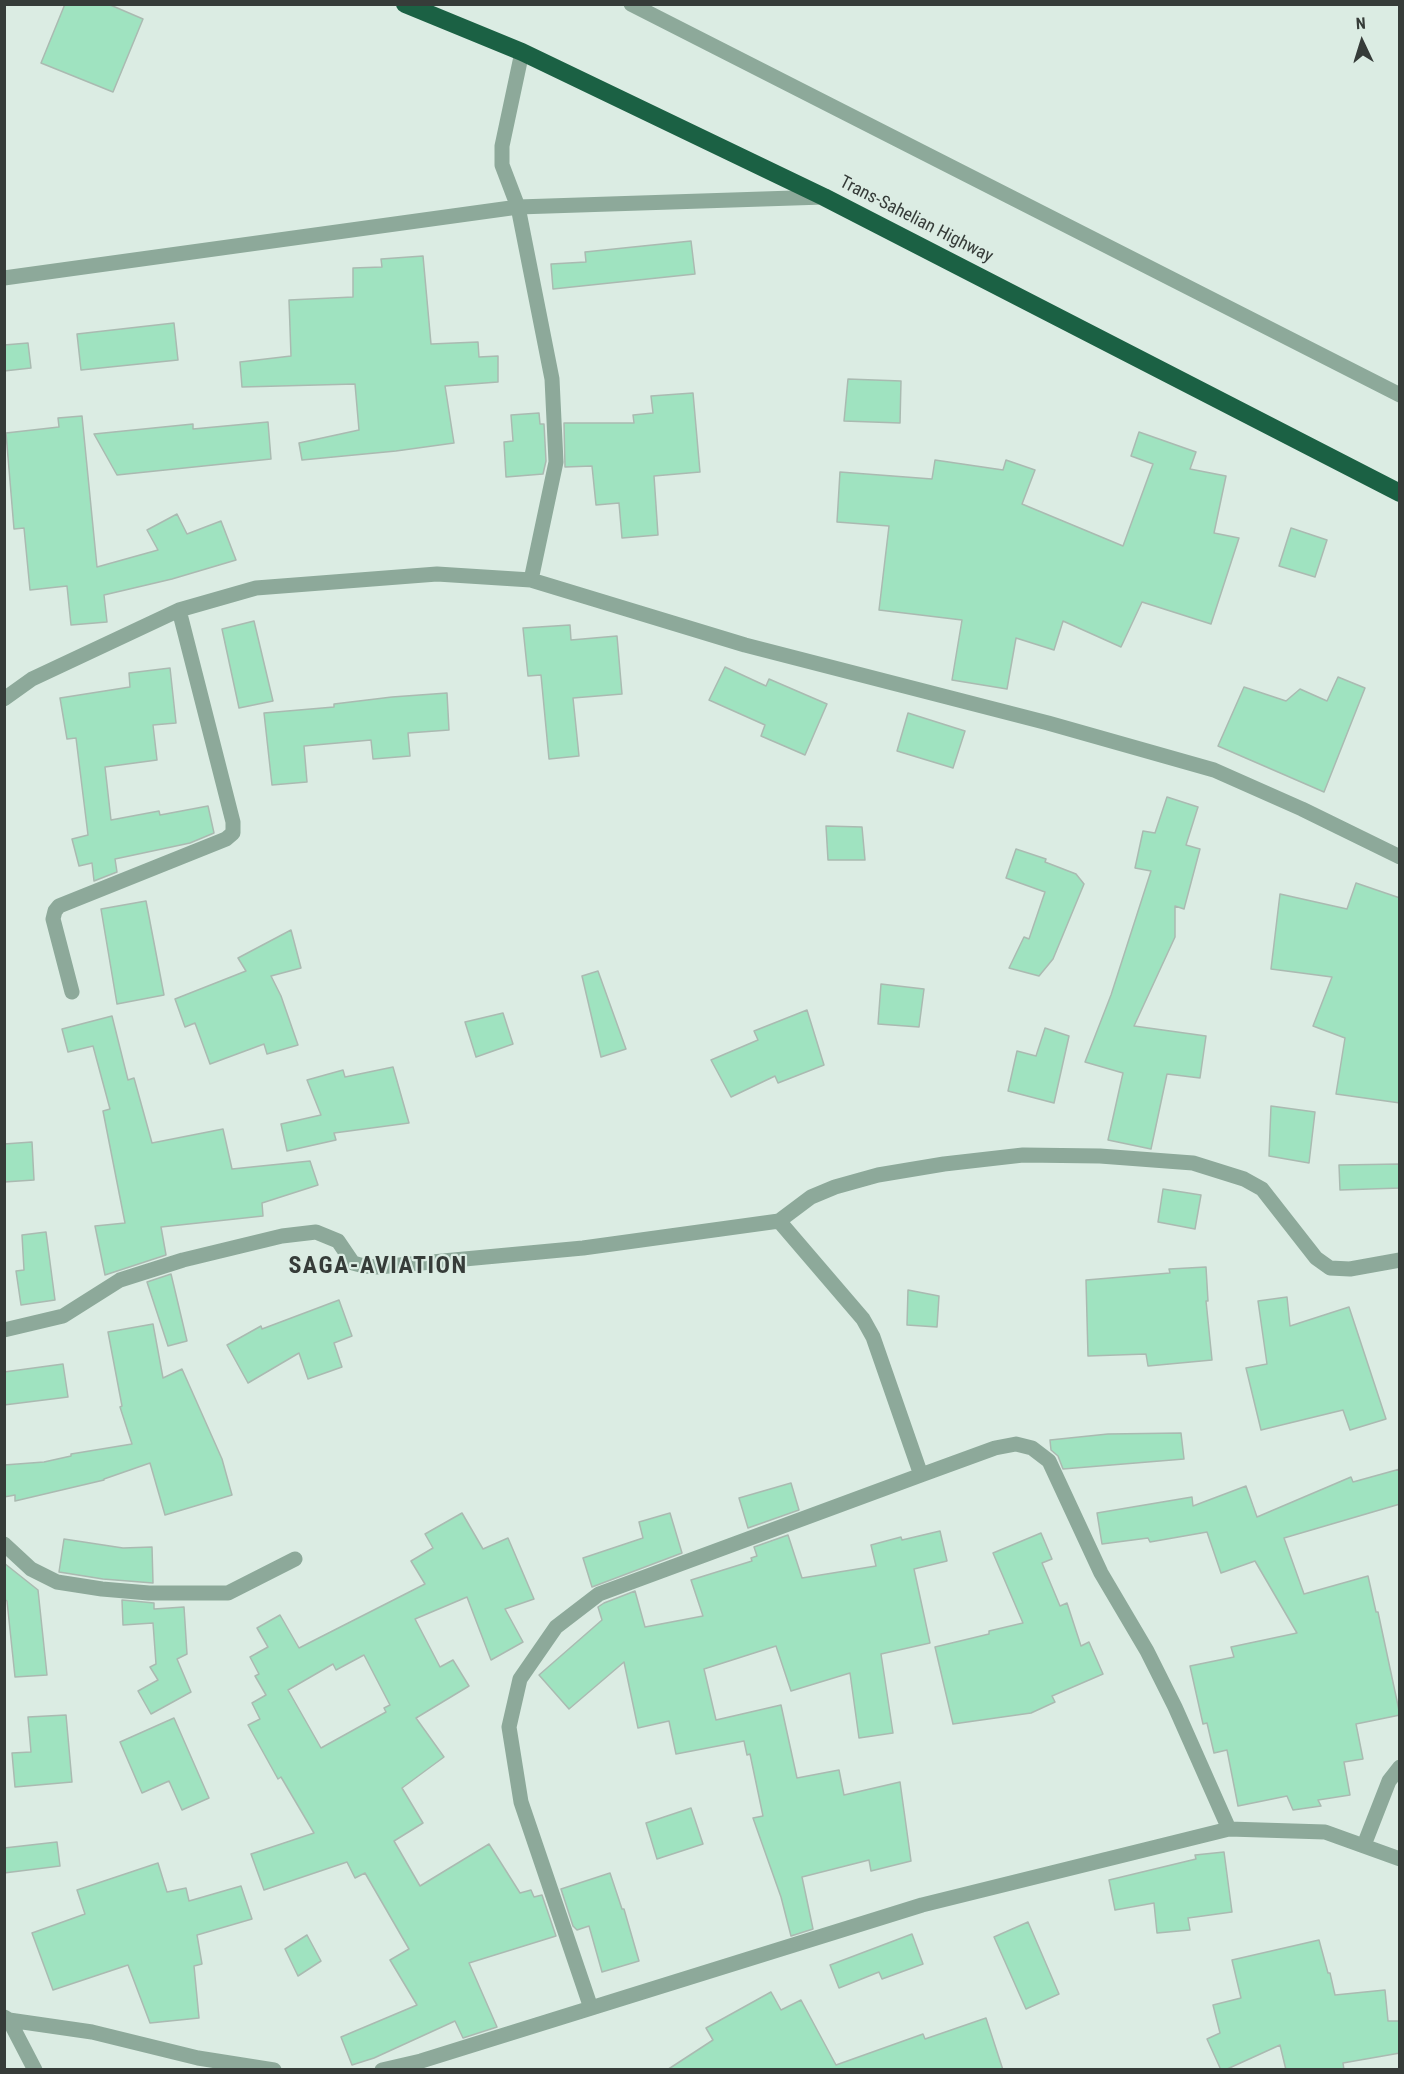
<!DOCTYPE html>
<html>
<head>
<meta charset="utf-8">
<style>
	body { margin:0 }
	#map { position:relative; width:1404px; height:2074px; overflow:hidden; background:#dbece3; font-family:"Roboto Condensed",sans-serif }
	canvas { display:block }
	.frame { position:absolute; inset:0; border:6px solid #363c39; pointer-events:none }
	.north { position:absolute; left:1332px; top:12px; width:60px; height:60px; -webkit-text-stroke:4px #dbece3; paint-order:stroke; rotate:356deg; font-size:16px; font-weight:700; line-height:24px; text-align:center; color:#363c39 }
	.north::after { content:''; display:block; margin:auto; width:21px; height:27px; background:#363c39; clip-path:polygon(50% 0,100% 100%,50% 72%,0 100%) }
</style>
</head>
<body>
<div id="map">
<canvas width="1404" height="2074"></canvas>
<div class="frame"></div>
<div class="north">N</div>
</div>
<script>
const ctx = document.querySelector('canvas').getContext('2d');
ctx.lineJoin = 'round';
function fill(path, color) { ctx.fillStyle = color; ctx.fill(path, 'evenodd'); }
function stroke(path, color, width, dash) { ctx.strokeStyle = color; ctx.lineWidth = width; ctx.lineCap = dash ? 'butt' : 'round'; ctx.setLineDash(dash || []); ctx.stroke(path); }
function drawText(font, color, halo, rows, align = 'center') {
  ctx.font = font + ' "Roboto Condensed",sans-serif'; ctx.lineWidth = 4.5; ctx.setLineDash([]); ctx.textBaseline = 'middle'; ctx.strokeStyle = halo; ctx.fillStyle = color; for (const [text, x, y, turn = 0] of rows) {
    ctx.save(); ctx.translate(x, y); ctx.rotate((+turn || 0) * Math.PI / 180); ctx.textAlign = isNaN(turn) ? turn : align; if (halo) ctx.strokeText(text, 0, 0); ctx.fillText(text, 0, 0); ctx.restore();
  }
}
const building = new Path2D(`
	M 65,4 L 108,4 L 143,19 L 113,92 L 41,63 Z
	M 691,241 L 695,274 L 553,289 L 551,264 L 586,262 L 585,252 Z
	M 423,256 L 431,344 L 478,342 L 479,357 L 498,356 L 498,382 L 445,386 L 454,443 L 396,451 L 302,460 L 299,443 L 359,430 L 355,384 L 242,387 L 240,362 L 291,356 L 289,300 L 353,297 L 353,268 L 382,267 L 381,259 Z
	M 174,323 L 178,360 L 81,370 L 77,334 Z
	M 28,343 L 31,368 L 4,371 L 4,345 Z
	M 848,379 L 901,381 L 900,423 L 844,421 Z
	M 693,393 L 700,472 L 654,476 L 658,535 L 622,538 L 619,503 L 596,505 L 592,466 L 565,467 L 564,423 L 634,423 L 633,415 L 653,413 L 651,396 Z
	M 539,413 L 540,424 L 544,424 L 546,461 L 543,474 L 506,477 L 504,442 L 513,441 L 511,415 Z
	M 82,416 L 97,567 L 158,550 L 147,530 L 177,514 L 187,534 L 221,521 L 236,560 L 172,579 L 104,595 L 107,622 L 71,625 L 67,586 L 30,590 L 24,528 L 14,529 L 6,433 L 59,427 L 58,418 Z
	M 268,422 L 271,459 L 117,475 L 94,434 L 193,424 L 193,429 Z
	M 1139,432 L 1196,452 L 1190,469 L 1226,476 L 1214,533 L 1239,538 L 1211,624 L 1142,602 L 1121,647 L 1063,621 L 1054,650 L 1016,638 L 1007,689 L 952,680 L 962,620 L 879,610 L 889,526 L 837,522 L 840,472 L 932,479 L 935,460 L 1003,470 L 1006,460 L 1035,470 L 1022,504 L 1123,546 L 1153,464 L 1131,456 Z
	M 1291,528 L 1327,540 L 1315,577 L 1279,566 Z
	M 254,621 L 273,701 L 239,708 L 222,629 Z
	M 570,625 L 571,640 L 617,636 L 622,694 L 573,698 L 579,756 L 549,759 L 541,675 L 528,676 L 523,628 Z
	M 725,667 L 766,686 L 769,679 L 827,704 L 805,755 L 761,736 L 765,725 L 709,700 Z
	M 170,668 L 176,723 L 153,725 L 157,760 L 105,767 L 111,820 L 159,811 L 160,815 L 208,806 L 214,833 L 190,843 L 115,859 L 117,872 L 94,881 L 92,863 L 79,866 L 72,839 L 88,835 L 76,738 L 67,739 L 60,698 L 130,687 L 129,673 Z
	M 1338,677 L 1365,688 L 1324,792 L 1218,746 L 1244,687 L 1286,701 L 1300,689 L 1327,701 Z
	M 447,693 L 449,730 L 408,733 L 410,756 L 373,759 L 371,740 L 304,746 L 307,782 L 272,785 L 264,713 L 334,707 L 334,704 L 392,697 Z
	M 908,713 L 965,731 L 953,768 L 897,751 Z
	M 1167,797 L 1198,807 L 1186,845 L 1200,849 L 1184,909 L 1175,906 L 1175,937 L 1134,1026 L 1206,1036 L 1200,1078 L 1167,1074 L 1151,1149 L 1108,1140 L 1123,1073 L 1085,1062 L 1111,995 L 1151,871 L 1135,868 L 1143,831 L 1155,833 Z
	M 826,826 L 862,827 L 865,860 L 828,860 Z
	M 1016,849 L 1046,859 L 1045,862 L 1076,874 L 1084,884 L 1053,959 L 1039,976 L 1009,968 L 1024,937 L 1029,939 L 1045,892 L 1006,878 Z
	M 1356,883 L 1400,898 L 1400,1103 L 1336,1094 L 1345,1038 L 1313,1026 L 1332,977 L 1271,969 L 1280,894 L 1347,909 Z
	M 146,901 L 164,995 L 117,1004 L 101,909 Z
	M 291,930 L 301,968 L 271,976 L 281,996 L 298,1045 L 267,1054 L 264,1044 L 210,1064 L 195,1023 L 185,1027 L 175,999 L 246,971 L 238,958 Z
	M 598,971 L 626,1049 L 601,1057 L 582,976 Z
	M 881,984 L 924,989 L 919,1027 L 878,1024 Z
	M 807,1010 L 824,1065 L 778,1083 L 775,1076 L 731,1097 L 711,1060 L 758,1040 L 754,1031 Z
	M 503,1013 L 513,1044 L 476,1057 L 465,1022 Z
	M 112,1016 L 128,1080 L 134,1078 L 152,1143 L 223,1129 L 232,1169 L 310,1161 L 318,1185 L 262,1203 L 263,1216 L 161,1227 L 166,1255 L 105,1275 L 95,1226 L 125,1223 L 103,1111 L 110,1109 L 93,1046 L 68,1052 L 62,1029 Z
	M 1045,1028 L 1069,1036 L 1054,1103 L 1008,1091 L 1017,1051 L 1036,1056 Z
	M 393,1067 L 409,1123 L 334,1133 L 336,1140 L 287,1151 L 281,1124 L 321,1115 L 307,1080 L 343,1070 L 345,1077 Z
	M 1271,1106 L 1315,1112 L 1309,1163 L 1269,1156 Z
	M 32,1142 L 34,1180 L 4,1182 L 4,1144 Z
	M 1400,1164 L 1400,1188 L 1340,1190 L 1339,1165 Z
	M 1163,1189 L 1201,1195 L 1195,1229 L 1158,1222 Z
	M 46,1232 L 55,1300 L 21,1305 L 16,1271 L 24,1270 L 22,1235 Z
	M 1206,1267 L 1208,1301 L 1206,1301 L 1212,1360 L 1148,1366 L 1146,1354 L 1088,1356 L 1086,1280 L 1170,1273 L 1169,1269 Z
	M 171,1274 L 187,1341 L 168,1346 L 147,1282 Z
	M 908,1290 L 939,1296 L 937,1327 L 907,1325 Z
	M 1287,1297 L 1290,1326 L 1349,1307 L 1386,1419 L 1350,1430 L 1343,1410 L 1261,1430 L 1246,1368 L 1267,1364 L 1258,1301 Z
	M 339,1300 L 352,1336 L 334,1343 L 342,1367 L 308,1379 L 299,1353 L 248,1383 L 227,1345 L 261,1326 L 262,1329 Z
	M 153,1324 L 163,1378 L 182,1369 L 222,1459 L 232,1495 L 165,1515 L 150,1463 L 104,1479 L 104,1480 L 15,1501 L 15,1495 L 4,1497 L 4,1465 L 44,1462 L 71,1456 L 71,1454 L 132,1444 L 120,1407 L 122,1406 L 108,1332 Z
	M 63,1364 L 68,1397 L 4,1405 L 4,1372 Z
	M 1181,1433 L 1184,1459 L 1063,1469 L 1058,1456 L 1051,1450 L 1050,1440 L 1108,1434 Z
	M 1400,1469 L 1400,1504 L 1284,1538 L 1304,1594 L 1368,1576 L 1376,1612 L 1378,1612 L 1400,1715 L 1356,1724 L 1363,1759 L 1344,1762 L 1350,1795 L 1318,1800 L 1321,1806 L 1293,1810 L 1287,1796 L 1238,1806 L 1227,1750 L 1214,1753 L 1207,1723 L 1203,1724 L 1190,1666 L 1234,1657 L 1231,1647 L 1297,1633 L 1255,1561 L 1221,1573 L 1207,1532 L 1150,1542 L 1148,1538 L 1102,1544 L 1097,1513 L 1192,1497 L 1193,1506 L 1246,1486 L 1257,1517 L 1351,1477 L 1353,1482 Z
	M 791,1483 L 799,1510 L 748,1528 L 739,1498 Z
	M 462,1513 L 483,1549 L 508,1538 L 534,1599 L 505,1609 L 523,1642 L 491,1660 L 467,1597 L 415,1619 L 440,1667 L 453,1660 L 469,1686 L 416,1718 L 444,1757 L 402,1788 L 423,1823 L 394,1841 L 420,1886 L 489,1844 L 520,1893 L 531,1890 L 534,1897 L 542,1895 L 556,1936 L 469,1963 L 497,2027 L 463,2038 L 455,2021 L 374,2058 L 352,2065 L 341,2037 L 417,2005 L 390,1960 L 409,1949 L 365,1873 L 355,1878 L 347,1862 L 264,1890 L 251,1854 L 314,1833 L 281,1777 L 278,1779 L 248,1725 L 260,1719 L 252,1703 L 266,1695 L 255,1676 L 259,1674 L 250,1657 L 268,1647 L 257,1628 L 280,1615 L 299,1648 L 425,1584 L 411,1561 L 433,1548 L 425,1534 ZM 364,1655 L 390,1705 L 384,1708 L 386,1712 L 321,1748 L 288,1690 L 333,1664 L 336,1670 Z
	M 670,1513 L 682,1553 L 592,1587 L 583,1558 L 643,1538 L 639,1522 Z
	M 940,1531 L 947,1561 L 914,1569 L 930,1643 L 881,1654 L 893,1733 L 859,1738 L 850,1673 L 791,1691 L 776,1646 L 704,1669 L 716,1720 L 781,1705 L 797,1778 L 839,1770 L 844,1795 L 900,1782 L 911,1861 L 871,1871 L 869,1860 L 802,1877 L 813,1929 L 791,1936 L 781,1897 L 753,1818 L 763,1816 L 750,1754 L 747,1755 L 744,1741 L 676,1754 L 669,1721 L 638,1728 L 624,1662 L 569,1709 L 539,1675 L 602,1620 L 598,1607 L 604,1603 L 635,1591 L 645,1627 L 703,1616 L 691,1580 L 752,1561 L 751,1558 L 757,1556 L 754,1547 L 788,1535 L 802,1578 L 876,1566 L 871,1545 L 901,1537 L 902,1540 Z
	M 1041,1533 L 1052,1559 L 1042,1563 L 1060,1606 L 1067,1603 L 1081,1646 L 1089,1642 L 1103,1674 L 1052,1696 L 1055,1702 L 1031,1713 L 953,1724 L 935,1647 L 989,1634 L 989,1631 L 1023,1623 L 993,1553 Z
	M 64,1539 L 123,1548 L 152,1547 L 153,1583 L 103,1579 L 59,1572 Z
	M 4,1563 L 38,1590 L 47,1675 L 15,1677 L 7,1601 L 4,1599 Z
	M 122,1600 L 154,1603 L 154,1609 L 184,1607 L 187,1654 L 177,1659 L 191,1692 L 151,1714 L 138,1691 L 158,1680 L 150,1667 L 156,1664 L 153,1623 L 123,1625 Z
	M 66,1715 L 72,1782 L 15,1787 L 12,1753 L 31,1752 L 28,1717 Z
	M 174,1718 L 209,1798 L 182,1810 L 169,1781 L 142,1793 L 120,1742 Z
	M 691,1808 L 703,1844 L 657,1859 L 646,1823 Z
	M 57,1842 L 60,1866 L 4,1873 L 4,1848 Z
	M 1224,1852 L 1232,1912 L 1188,1918 L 1190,1930 L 1157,1933 L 1154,1903 L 1115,1910 L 1109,1880 L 1196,1859 L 1195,1855 Z
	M 158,1863 L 167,1892 L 186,1888 L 189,1901 L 241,1886 L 252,1919 L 197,1935 L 202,1964 L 194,1966 L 199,2018 L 150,2023 L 128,1965 L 53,1990 L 32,1933 L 85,1914 L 77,1890 Z
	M 610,1873 L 622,1909 L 624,1909 L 639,1961 L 602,1972 L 589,1926 L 577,1930 L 573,1926 L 561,1889 Z
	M 1028,1922 L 1059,1994 L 1026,2009 L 994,1937 Z
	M 912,1934 L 923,1964 L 882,1979 L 879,1972 L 839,1988 L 830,1965 Z
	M 307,1935 L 321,1961 L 298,1976 L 285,1949 Z
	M 1319,1940 L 1328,1973 L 1330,1973 L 1335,1995 L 1385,1990 L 1388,2021 L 1400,2021 L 1400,2053 L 1343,2063 L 1344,2070 L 1286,2070 L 1280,2045 L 1225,2070 L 1221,2070 L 1207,2039 L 1220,2033 L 1213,2005 L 1241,1998 L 1232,1960 Z
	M 771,1992 L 781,2010 L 801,2000 L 836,2065 L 923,2034 L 925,2039 L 986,2018 L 1003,2070 L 667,2070 L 713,2040 L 706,2028 Z`);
const minor = new Path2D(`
	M 631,4 L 1400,395
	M 522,52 L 502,146 L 502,165 L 518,207 L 552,379 L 556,462 L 531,580
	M 4,278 L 518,207 L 824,197
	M 4,699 L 32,679 L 179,610 L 256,588 L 437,574 L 531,580 L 745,645 L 1048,723 L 1214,770 L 1302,809 L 1400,857
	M 72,992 L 53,919 L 55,911 L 59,906 L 226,839 L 233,833 L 233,822 L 179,610
	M 779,1221 L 863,1319 L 873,1337 L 921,1475 L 995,1448 L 1016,1444 L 1032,1448 L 1049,1461 L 1101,1573 L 1147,1651 L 1175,1707 L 1229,1829
	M 4,1330 L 63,1316 L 120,1280 L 183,1260 L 282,1236 L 316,1232 L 338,1241 L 353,1263 L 364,1266 L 378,1267 L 583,1248 L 779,1221 L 811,1197 L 835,1187 L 878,1175 L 944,1164 L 1023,1155 L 1100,1156 L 1193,1163 L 1244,1179 L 1262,1189 L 1316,1258 L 1330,1268 L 1350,1269 L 1400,1260
	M 4,1544 L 31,1569 L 57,1582 L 102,1589 L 149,1593 L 228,1593 L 295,1559
	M 1364,1845 L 1389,1781 L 1400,1767
	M 591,2008 L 521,1802 L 509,1727 L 520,1679 L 556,1627 L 599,1594 L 921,1475
	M 4,2017 L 9,2020 L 92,2032 L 198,2058 L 274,2070
	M 9,2020 L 35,2070
	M 382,2070 L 421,2061 L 922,1905 L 1229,1829 L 1325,1832 L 1400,1859`);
const highway = new Path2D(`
	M 405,4 L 522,52 L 824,197 L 1400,493`);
const streetNames = [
	["Trans-Sahelian Highway",916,220,27]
];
const districtNames = [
	["SAGA-AVIATION",378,1267]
];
fill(building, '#9fe3c0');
stroke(building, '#aabab1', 1.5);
stroke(minor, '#8da99a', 15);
stroke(highway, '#1b6144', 18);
drawText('18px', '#363c39', '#dbece3', streetNames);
ctx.letterSpacing = '1.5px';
drawText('bold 24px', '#363c39', '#dbece3', districtNames);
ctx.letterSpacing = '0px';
</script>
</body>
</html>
